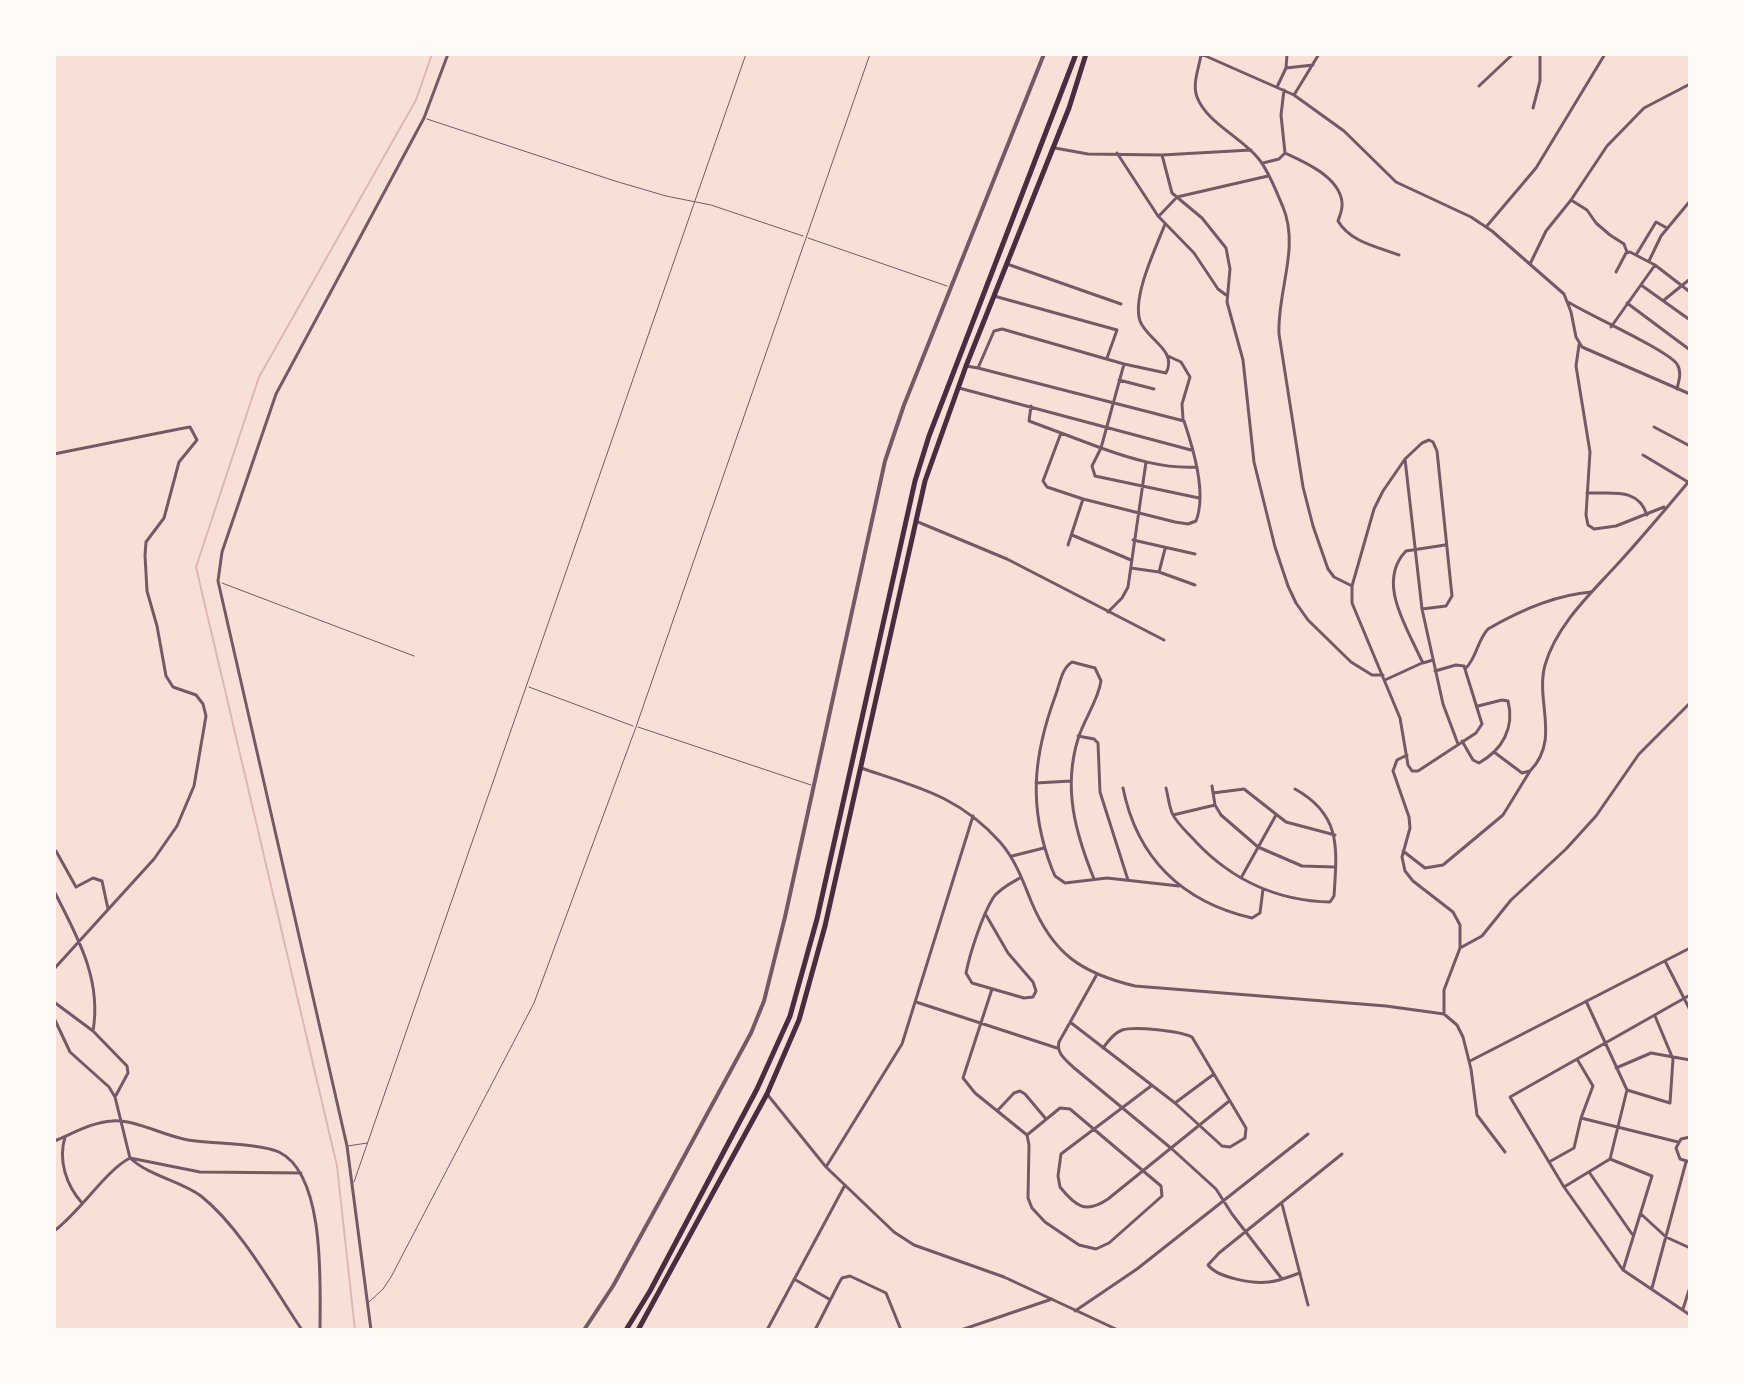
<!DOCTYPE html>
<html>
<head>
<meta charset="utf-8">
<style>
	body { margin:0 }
	#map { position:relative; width:1744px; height:1384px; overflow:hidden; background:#f7e1d7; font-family:Lato,sans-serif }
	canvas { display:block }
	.frame { position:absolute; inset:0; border:56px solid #fffaf5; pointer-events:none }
</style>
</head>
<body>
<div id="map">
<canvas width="1744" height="1384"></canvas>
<div class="frame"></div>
</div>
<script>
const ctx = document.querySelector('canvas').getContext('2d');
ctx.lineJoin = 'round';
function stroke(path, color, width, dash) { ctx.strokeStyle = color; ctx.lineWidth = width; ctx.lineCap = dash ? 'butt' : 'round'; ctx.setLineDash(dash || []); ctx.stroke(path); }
const stream = new Path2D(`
	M 355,1330 L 337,1166 L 196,567 L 259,377 L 416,100 L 432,54`);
const service = new Path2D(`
	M 427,119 L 615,181 L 666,196 L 711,205 L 803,236
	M 808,238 L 947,286
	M 222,583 L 414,656
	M 529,687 L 633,726
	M 638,727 L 811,785
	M 348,1146 L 367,1143
	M 354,1182 L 746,54
	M 369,1302 L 383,1289 L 391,1277 L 534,1003 L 636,727 L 870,54`);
const minor = new Path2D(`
	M 1201,54 L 1294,95 L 1344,131 L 1396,182 L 1471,217 L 1492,231 L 1564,294 L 1571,312 L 1576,337 L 1582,347 L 1690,394
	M 1201,55 C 1199,68 1192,84 1197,97 C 1207,123 1241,137 1258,158 C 1269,171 1276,191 1283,207 C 1300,248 1277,292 1279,334 L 1303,487 L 1313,526 L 1328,569 L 1334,577 L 1352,586
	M 1286,68 L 1287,54
	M 1479,86 L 1513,54
	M 1277,87 L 1286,68 L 1313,65
	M 1294,95 L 1319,54
	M 1533,108 L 1540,81 L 1540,54
	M 1055,148 L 1088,154 L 1162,155 L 1251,150
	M 1117,153 L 1158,216 L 1194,253 L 1218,289 L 1226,295
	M 1285,153 C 1305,162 1339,177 1342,202 C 1343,209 1340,215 1338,221 C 1350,242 1378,247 1399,255
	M 1162,155 L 1172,193 L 1202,218 L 1226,248 L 1230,269 L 1227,302 L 1243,360 L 1254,462 L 1275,547 L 1288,586 L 1296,603 L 1308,620 L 1351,662 L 1372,675 L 1383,675
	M 1263,163 L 1279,159 L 1285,153 L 1281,115 L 1284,90
	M 1571,200 L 1587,210 L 1596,223 L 1610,235 L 1624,244 L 1627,252
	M 1159,216 L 1177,197 L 1268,176
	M 1486,227 L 1536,168 L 1605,54
	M 1636,255 L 1656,222 L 1667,228
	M 1649,261 L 1661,236 L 1690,201
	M 1007,264 L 1121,304
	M 1530,264 L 1546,231 L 1571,200 L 1607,146 L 1644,108 L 1690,84
	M 1616,272 L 1626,253 L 1630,252 L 1655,265 L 1690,292
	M 1641,285 L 1690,320
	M 994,296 L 1117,330 L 1107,358
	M 1664,300 L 1690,279
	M 1568,302 C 1589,315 1667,350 1677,364 C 1682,372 1679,380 1677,389
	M 1627,303 L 1690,350
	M 1611,327 L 1655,265
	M 1579,345 L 1576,366 L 1590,452 L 1586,515 L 1588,525 L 1594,529 L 1616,526 L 1664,507
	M 1168,356 L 1181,362 L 1190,377 L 1182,404 L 1183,419
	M 1124,364 L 1101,448 C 1132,459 1164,469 1197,467
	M 966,366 L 978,368 L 994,331 L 1002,329 L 1124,364 L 1166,373 C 1178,350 1147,340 1140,321 C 1132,296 1156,248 1165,224
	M 978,368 L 1184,421 C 1193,448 1207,493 1196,521 L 1188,524 L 1175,522 L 1083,499 L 1068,545
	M 1119,380 L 1154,389
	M 959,388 L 1191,450
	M 1031,406 L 1029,421 L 1061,433
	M 1654,427 L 1690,446
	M 54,454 L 179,429 L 190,427 L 197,440 L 179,462 L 164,518 L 146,542 L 145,555 L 147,591 L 157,626 L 166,676 L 173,687 L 196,695 L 203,704 L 206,716 L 194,786 L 177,826 L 154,859 L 54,969
	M 1643,455 L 1688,482
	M 1405,459 L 1422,609 L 1443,704 L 1458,744
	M 1587,493 C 1612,494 1638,487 1647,515
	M 1083,499 L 1047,487 L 1043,481 L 1061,433 L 1101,448 L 1092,466 L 1095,476 L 1199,498
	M 918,522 L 1007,559 L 1164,640
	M 1072,535 L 1131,560
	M 1133,540 L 1195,554
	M 1131,568 L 1159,572 L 1195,585
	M 1159,572 L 1165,549
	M 1422,609 L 1446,606 L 1452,596 L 1437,451 L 1433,442 L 1429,440 L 1422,443 L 1405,459 L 1383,491 L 1374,509 L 1352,586 L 1352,603 L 1400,718 L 1408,765 L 1412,771 L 1418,771 L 1476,733 L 1482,724 L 1464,666 L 1456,665 L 1435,671
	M 1108,612 L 1122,598 L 1128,587 L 1146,462
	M 1433,660 L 1423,663 L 1419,655 C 1405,624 1377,581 1406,551 L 1445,545
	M 1466,668 C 1477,657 1477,641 1488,629 C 1519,611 1555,595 1591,592
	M 1385,680 L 1422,663
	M 1078,736 L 1094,739 L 1098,743 L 1100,792 L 1128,880
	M 1462,741 L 1473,760 L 1479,763 C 1502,750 1515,728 1508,701 L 1502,700 L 1478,706
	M 1494,752 L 1522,773 L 1530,771 C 1561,739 1535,702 1545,665 C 1556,627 1587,597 1613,569 C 1639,541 1665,510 1690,480
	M 1407,755 L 1397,760 L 1393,771 L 1409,817 L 1410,828 L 1402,857 L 1405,871 L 1413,881 L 1453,912 L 1460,925 L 1460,948 L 1444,990 L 1444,1014
	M 861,768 C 917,787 959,796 1000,842 C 1015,859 1023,881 1031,901 C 1053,954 1081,973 1135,986 L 1386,1006 L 1444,1014 L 1457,1025 L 1463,1037 L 1471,1069 L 1477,1115 L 1505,1152
	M 1036,783 L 1071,781
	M 1212,786 L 1215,805 L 1221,815 L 1258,847 L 1302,866 L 1334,867
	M 1123,788 C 1137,858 1182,902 1252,918 L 1260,913 L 1263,889
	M 1166,788 C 1168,796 1169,805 1172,813 C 1177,824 1188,833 1196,842 C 1232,880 1278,901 1330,902 L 1334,896 C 1337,849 1342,815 1295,789
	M 1213,793 L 1244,789 L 1286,822 L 1335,835
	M 1173,815 L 1215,805
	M 56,851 L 76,887 L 93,878 L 102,881 L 108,909
	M 1403,851 L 1425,868 L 1443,865 L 1503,815 L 1530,771
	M 1012,856 L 1044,848
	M 1241,878 L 1276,815
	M 1094,879 C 1075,832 1063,788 1078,739 C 1084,719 1098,701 1101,681 L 1095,668 L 1072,662 C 1062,668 1060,683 1056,694 C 1033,756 1028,807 1052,869 L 1055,876 L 1065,883 L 1107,878 L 1179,886
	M 54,891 C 77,936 102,979 93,1031
	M 986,915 L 1008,953 L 1033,982 L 1036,991 L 1033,997 L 1024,998 L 972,983 L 966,973 C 970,953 982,916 993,898 C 999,889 1011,883 1020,878
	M 1460,948 L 1482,936 L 1511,900 L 1566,849 L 1596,816 L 1639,754 L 1690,703
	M 1665,961 L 1690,1010
	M 1096,976 L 1059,1042 C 1056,1053 1066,1060 1073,1067 L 1172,1149 L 1216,1189 L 1232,1214 L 1282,1279
	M 992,989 L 963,1078 L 975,1093 L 1027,1135 L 1029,1145 L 1028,1198 L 1032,1208 L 1045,1222 L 1079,1245 L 1096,1249 L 1109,1243 L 1162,1196 L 1161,1186 L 1070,1109 L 1060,1108 L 1027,1135
	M 1690,995 L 1510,1097 L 1564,1187 L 1623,1270 L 1690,1315
	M 54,1002 L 93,1031 L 127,1066 L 128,1073 L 115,1097
	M 916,1002 L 1057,1048
	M 54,1018 L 70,1052 L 109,1087 L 115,1097 L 130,1158 C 151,1177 179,1180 201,1196 C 241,1228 273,1287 302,1330
	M 1070,1022 L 1175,1103 L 1222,1146 L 1230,1147 L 1245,1138 L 1246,1128 L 1192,1037 C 1180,1031 1135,1026 1122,1030 C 1114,1033 1108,1041 1103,1048
	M 1470,1061 L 1690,948
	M 1616,1068 L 1651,1053 L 1690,1060
	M 1151,1086 L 1061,1154 L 1058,1176 L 1060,1187 C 1076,1207 1086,1214 1108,1199 L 1228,1102
	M 1627,1090 L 1670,1103 L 1673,1059 L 1655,1016
	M 767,1094 L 826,1167 L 894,1232 L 914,1245 L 1004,1277 L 1118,1330
	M 1175,1103 L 1214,1074
	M 998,1110 L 1014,1093 L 1020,1091 L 1025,1094 L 1046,1119
	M 1581,1118 L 1678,1142
	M 65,1137 C 58,1160 66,1185 82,1203
	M 1690,1137 L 1681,1139 L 1676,1148 L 1680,1159 L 1690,1162
	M 54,1141 C 72,1134 92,1122 112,1121 C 135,1119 164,1136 188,1140 C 213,1144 259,1143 279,1152 C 326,1175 320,1286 320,1330
	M 1610,1159 L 1652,1176 L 1623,1270
	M 1549,1162 L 1574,1148 L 1581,1118 L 1593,1086 L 1577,1059
	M 826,1167 L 902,1044 L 973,816
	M 1589,1172 L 1632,1234
	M 1564,1187 L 1610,1159 L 1627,1090 L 1586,1001
	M 1282,1204 L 1308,1305
	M 1641,1214 L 1666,1237 L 1690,1248
	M 54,1231 C 80,1212 106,1170 130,1158 L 200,1172 L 301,1173
	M 1300,1273 C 1290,1276 1280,1281 1269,1282 C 1253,1284 1218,1278 1208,1265 L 1219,1253 L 1342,1154
	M 794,1279 L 829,1299
	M 1652,1288 L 1686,1162
	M 1683,1309 L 1690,1287
	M 1075,1311 L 1137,1269 L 1308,1134
	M 371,1330 L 347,1146 L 218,581 L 222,552 L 276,394 L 424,118 L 448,54
	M 767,1330 L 845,1185
	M 815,1330 L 839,1283 L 842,1278 L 850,1276 L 886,1293 L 901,1330
	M 961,1330 L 1052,1299`);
const tertiary = new Path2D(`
	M 584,1330 L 613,1286 L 667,1188 L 751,1033 L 764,1001 L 785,917 L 885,461 L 904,405 L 1044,54`);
const trunk = new Path2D(`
	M 626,1330 L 650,1291 L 757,1089 L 790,1016 L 817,919 L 915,481 L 929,436 L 1076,54
	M 638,1330 L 767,1094 L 799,1020 L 825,926 L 925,481 L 966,366 L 1069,108 L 1086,54`);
stroke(stream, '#dcb8b0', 2);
stroke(service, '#755966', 1);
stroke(minor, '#755966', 3);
stroke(tertiary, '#755966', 4);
stroke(trunk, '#4a2c40', 5);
</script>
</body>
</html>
